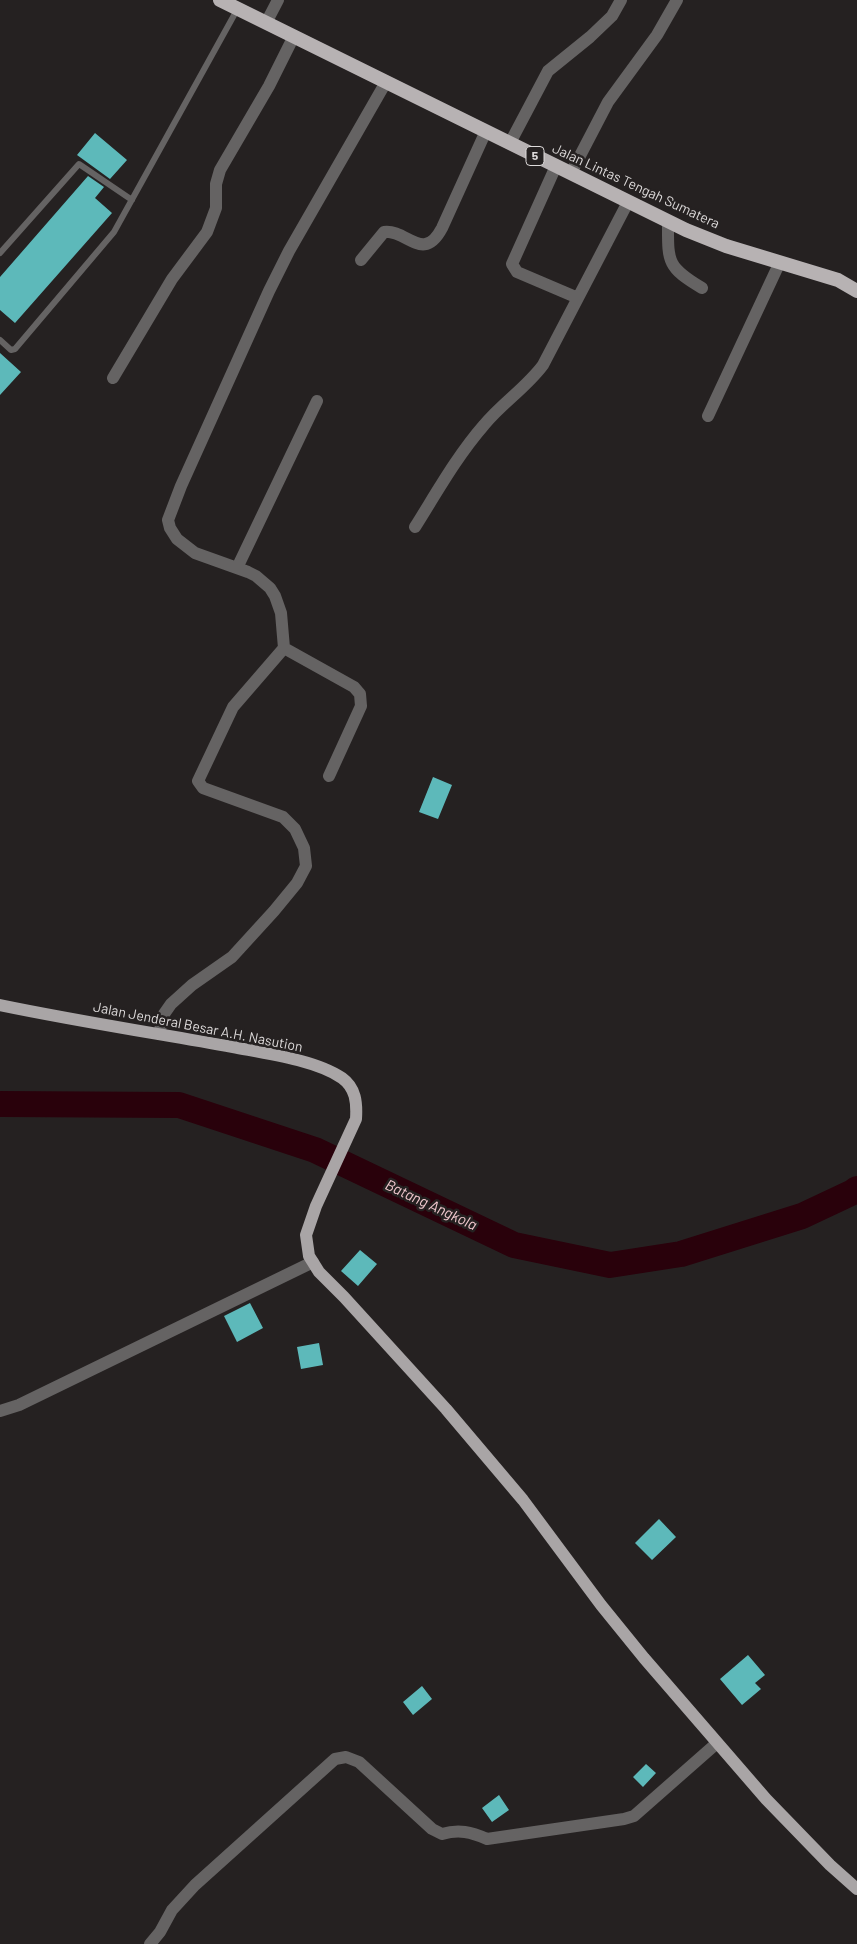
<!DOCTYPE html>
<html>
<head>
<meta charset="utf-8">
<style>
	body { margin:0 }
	canvas { display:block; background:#252121 }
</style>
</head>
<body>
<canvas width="857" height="1944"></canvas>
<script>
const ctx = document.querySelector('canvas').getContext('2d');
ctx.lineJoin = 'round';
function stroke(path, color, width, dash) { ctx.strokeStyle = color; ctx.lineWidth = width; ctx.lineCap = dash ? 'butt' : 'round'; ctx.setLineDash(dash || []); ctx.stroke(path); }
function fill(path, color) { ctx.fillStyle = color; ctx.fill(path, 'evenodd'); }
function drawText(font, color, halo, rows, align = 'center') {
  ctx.font = font + ' Barlow,sans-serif'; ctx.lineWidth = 5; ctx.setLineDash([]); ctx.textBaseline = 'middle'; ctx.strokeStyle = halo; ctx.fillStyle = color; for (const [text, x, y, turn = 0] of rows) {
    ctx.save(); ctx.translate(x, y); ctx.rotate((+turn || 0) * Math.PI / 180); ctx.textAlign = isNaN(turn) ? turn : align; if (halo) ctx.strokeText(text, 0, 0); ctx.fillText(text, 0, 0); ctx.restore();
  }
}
const river = new Path2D(`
	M 0,1104 L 179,1105 L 315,1150 L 514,1245 L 610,1265 L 681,1254 L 802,1216 L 853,1192 L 857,1189`);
const building = new Path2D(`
	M 95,133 L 127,160 L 110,179 L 77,155 Z
	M 88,176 L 104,187 L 95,198 L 112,213 L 15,323 L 0,310 L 0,277 Z
	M 0,353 L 21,372 L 0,395 Z
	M 433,777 L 452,785 L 438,819 L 419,812 Z
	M 360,1250 L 377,1264 L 358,1286 L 341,1271 Z
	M 250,1303 L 263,1328 L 237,1342 L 224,1316 Z
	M 319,1343 L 323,1365 L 301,1369 L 297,1347 Z
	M 659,1519 L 676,1537 L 652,1560 L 635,1543 Z
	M 748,1655 L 765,1675 L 755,1683 L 761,1689 L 742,1705 L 720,1679 Z
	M 422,1686 L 432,1699 L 413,1715 L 403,1702 Z
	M 646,1764 L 656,1773 L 643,1787 L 633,1777 Z
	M 499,1795 L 509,1810 L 492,1822 L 482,1808 Z`);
const service = new Path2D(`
	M 0,253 L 79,164 L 132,200
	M 0,340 L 11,350 L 15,349 L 114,232 L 238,8`);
const minor = new Path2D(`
	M 266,23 L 278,0
	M 510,143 L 548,71 L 590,37 L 612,16 L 621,0
	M 556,166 L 512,264 L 517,272 L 578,298
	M 571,173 L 608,102 L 657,35 L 677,0
	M 668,221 C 668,261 666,267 702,288
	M 361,260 L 384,232 C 407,229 423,264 442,228 L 486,131
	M 113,378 L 172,279 L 207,232 L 216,208 L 216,184 L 220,170 L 269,86 L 294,36
	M 708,416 L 780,262
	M 415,527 C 437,492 457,456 484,425 C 502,403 526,388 543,365 L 628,202
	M 237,568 L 317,401
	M 329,776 L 361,706 L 360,694 L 354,687 L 284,648 L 281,613 L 275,596 L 270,588 L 256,576 L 248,572 L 195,553 L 177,539 L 170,528 L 168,520 L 181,486 L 269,291 L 289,251 L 386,82
	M 159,1034 L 164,1014 L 171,1004 L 192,985 L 232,957 L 274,911 L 297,883 L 306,866 L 304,848 L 295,829 L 283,817 L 203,788 L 198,781 L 233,707 L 284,648
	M 0,1411 L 19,1405 L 313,1262
	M 150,1944 L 160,1932 L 172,1910 L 195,1885 L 335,1759 L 346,1757 L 359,1762 L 432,1829 L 442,1834 C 459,1829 471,1832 487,1839 L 624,1819 L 634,1816 L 717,1743`);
const primary = new Path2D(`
	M 0,1005 C 77,1021 155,1033 233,1047 C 264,1053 316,1060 342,1078 C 356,1088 357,1103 356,1119 L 316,1206 L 306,1235 L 309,1256 L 319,1272 L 344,1297 L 446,1409 L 523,1500 L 601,1605 L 644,1658 L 766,1799 L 830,1865 L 857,1889`);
const trunk = new Path2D(`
	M 220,0 L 686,230 L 726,246 L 838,280 L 857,291`);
const shields = [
	[535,156,18]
];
const shieldNames = [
	["5",535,156]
];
const streetNames = [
	["Jalan Lintas Tengah Sumatera",636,186,25],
	["Jalan Jenderal Besar A.H. Nasution",198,1027,11]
];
const waterNames = [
	["Batang Angkola",431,1205,25]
];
stroke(river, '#29010b', 26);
fill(building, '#5db9ba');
stroke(service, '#656363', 6);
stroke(minor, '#656363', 12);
stroke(primary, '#a9a5a6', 12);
stroke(trunk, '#b7b2b3', 14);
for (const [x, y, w] of shields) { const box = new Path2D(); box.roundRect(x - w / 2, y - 9.5, w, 19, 4); ctx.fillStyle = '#252121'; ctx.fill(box); stroke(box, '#dedbdb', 1); }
drawText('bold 12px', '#dedbdb', null, shieldNames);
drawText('14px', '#dedbdb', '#252121', streetNames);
drawText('italic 15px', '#f2c9cf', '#252121', waterNames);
</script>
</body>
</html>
